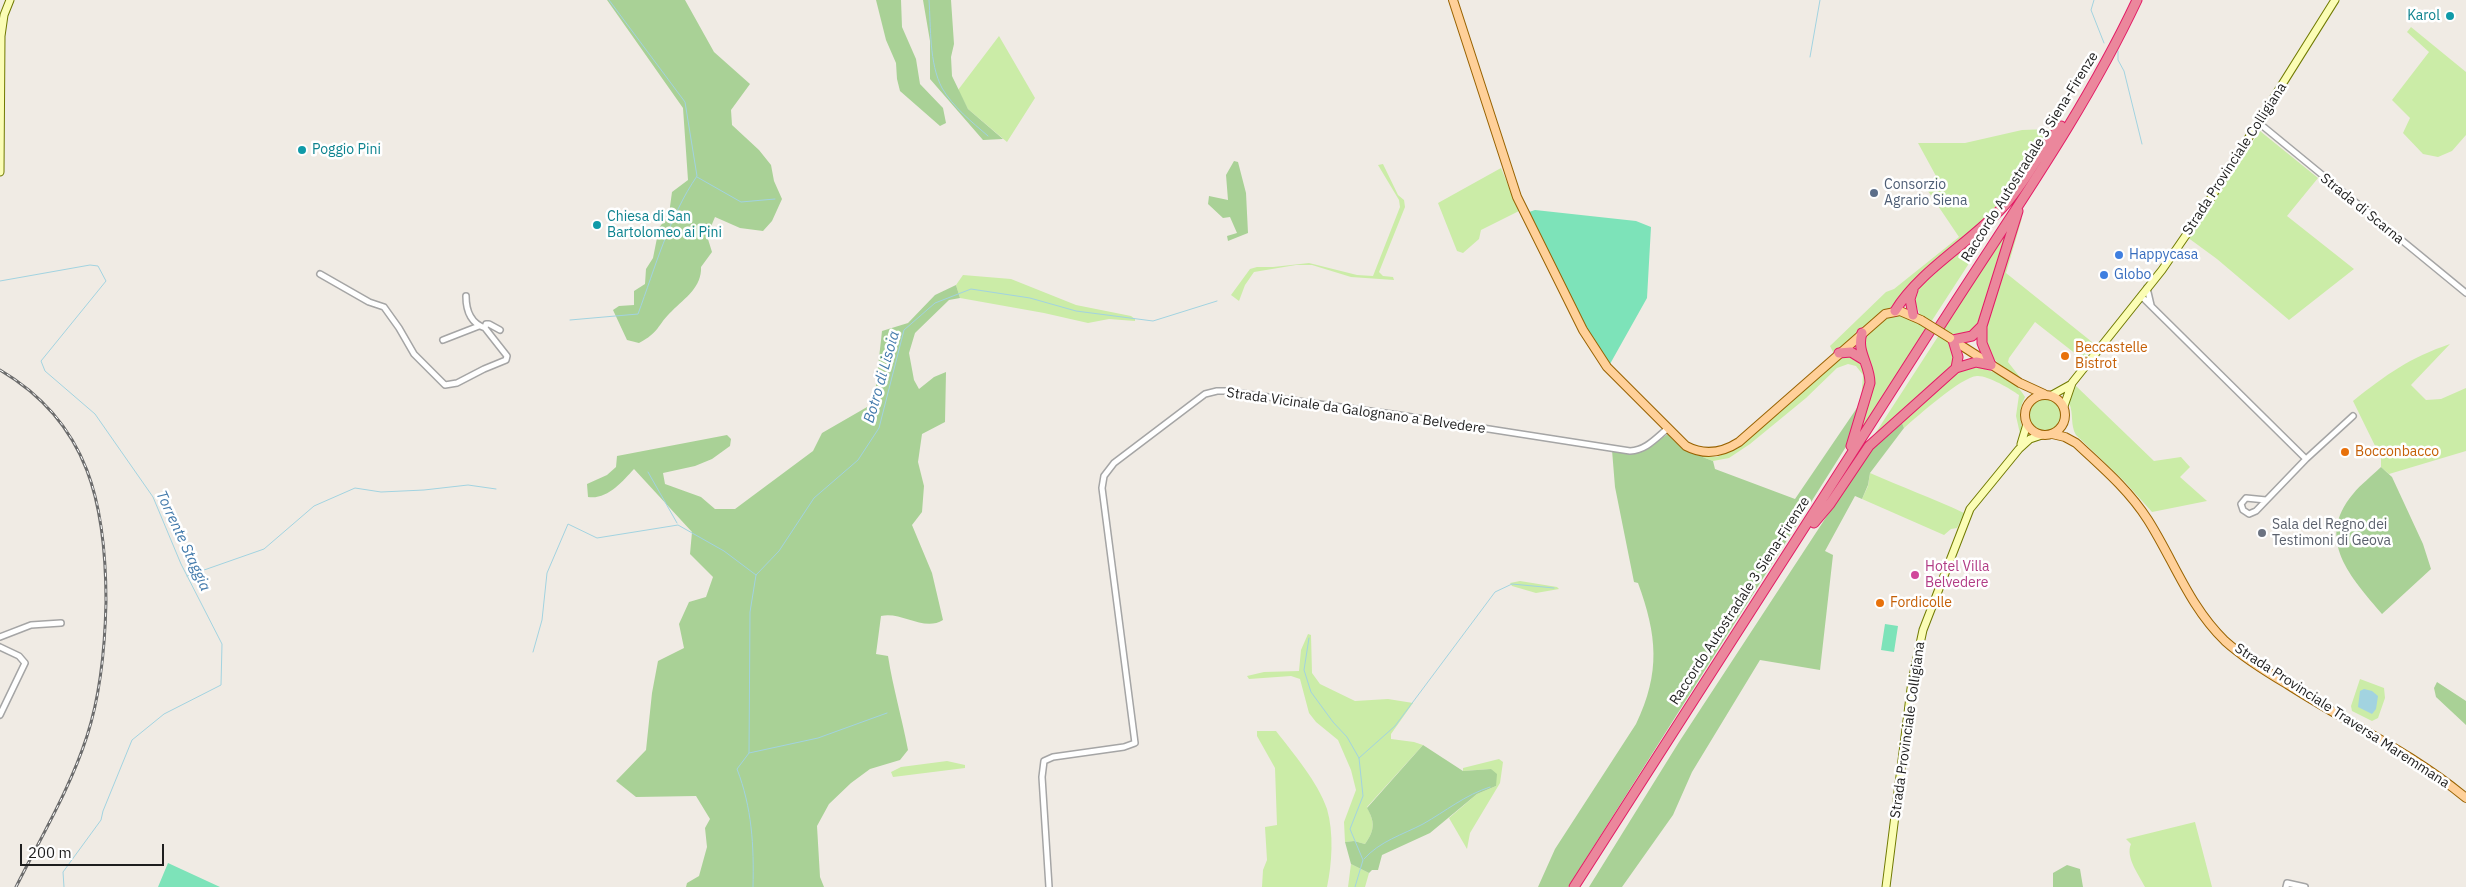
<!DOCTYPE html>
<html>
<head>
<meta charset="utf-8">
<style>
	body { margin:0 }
	#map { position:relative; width:2466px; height:887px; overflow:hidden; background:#f0ebe4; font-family:"IBM Plex Sans",sans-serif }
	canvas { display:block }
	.scale { position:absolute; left:20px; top:844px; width:144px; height:22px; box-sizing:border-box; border:2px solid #1e1e1e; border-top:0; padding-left:6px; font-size:15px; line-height:18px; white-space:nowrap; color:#1e1e1e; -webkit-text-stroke:4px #fff; paint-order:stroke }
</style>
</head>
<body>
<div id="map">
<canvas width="2466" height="887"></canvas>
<div class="scale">200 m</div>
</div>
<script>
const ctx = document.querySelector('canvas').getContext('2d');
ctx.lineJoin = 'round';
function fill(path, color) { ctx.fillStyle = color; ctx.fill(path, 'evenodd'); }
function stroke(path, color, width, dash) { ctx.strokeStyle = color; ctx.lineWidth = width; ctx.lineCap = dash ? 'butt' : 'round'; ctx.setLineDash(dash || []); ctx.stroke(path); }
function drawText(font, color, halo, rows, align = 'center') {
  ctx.font = font + ' "IBM Plex Sans",sans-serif'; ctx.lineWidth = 5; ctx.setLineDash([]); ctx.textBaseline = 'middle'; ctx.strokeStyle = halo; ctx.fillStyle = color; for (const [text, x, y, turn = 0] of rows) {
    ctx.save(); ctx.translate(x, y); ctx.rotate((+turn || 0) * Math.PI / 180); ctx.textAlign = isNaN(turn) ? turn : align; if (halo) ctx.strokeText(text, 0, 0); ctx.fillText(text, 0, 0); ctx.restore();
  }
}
const grass = new Path2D(`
	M 2411,27 L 2466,72 L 2466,135 L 2452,151 L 2438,157 L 2423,154 L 2403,133 L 2410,118 L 2392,100 L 2429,52 L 2407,32 Z
	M 999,36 L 1035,98 L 1007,142 L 968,109 L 958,90 Z
	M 2051,129 L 2007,198 L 1894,306 L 1878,314 L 1834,354 L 1830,346 L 1886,292 L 1894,289 L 1959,237 L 1928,191 L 1936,176 L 1918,143 L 1965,143 L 2022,130 Z
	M 2260,131 L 2318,178 L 2287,216 L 2354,269 L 2289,320 L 2217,259 L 2187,237 Z
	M 1383,164 L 1398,195 L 1404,200 L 1405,207 L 1379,272 L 1383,276 L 1393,277 L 1394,280 L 1351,277 L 1312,265 L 1296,265 L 1254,272 L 1245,285 L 1239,301 L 1231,295 L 1250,269 L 1257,267 L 1273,267 L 1309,263 L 1357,275 L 1373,276 L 1400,207 L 1399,200 L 1378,165 Z
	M 1501,168 L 1519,211 L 1481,230 L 1479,239 L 1463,253 L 1457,251 L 1438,203 Z
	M 1998,216 L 1999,217 L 1931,322 L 1920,315 L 1915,302 L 1919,288 Z
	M 2022,218 L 2006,273 L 2097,346 L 2086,362 L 2035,322 L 2009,358 L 2008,362 L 2023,381 C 2000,363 1987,363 1985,330 L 2017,221 Z
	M 2010,223 L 1981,322 L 1972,333 L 1952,336 L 1942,330 L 1998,246 Z
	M 963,275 L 1011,279 L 1076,305 L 1131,316 L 1135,319 L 1135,321 L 1109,319 L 1088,323 L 1044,313 L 960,298 L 956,285 Z
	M 1899,314 L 1909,316 L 1927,328 L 1860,433 C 1859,419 1871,403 1872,388 C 1872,364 1850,347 1875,326 C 1882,320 1889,316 1899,314 Z
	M 1939,335 L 1952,346 L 1956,363 L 1871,440 Z
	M 2450,344 L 2411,385 L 2426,400 L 2441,399 L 2466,388 L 2466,451 L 2389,474 L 2381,467 L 2381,458 L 2353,401 C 2387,374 2409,358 2450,344 Z
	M 1850,356 C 1871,367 1866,383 1861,402 L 1863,375 L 1856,366 L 1848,364 L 1837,368 L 1806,398 L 1750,444 L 1729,458 L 1713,461 L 1694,454 L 1717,457 L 1741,445 L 1842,357 Z
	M 1975,366 C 1993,371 2016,380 2025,397 C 2014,419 2025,420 2021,438 L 2016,416 L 2019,395 C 2011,389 1987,375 1977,376 C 1961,377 1918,416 1904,428 L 1902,423 L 1957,372 Z
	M 2076,386 L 2154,461 L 2181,457 L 2190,467 L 2180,477 L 2207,501 L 2152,512 L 2125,482 L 2076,435 C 2070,425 2074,414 2069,403 Z
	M2029 415a17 17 0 1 1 34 0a17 17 0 1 1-34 0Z
	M 1870,473 C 1901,487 1933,498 1964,513 L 1957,528 L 1951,529 L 1944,535 L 1862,499 L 1868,486 Z
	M 1520,581 L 1557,587 L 1559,589 L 1536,593 L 1512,586 L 1510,583 Z
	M 1308,634 L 1311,635 L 1312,673 L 1320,684 L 1355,701 L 1388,699 L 1413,703 L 1391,734 L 1391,739 L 1414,742 L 1423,745 L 1367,807 C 1375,823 1375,830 1365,844 L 1354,841 L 1345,842 L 1344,822 L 1356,790 L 1351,770 L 1338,740 L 1316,722 L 1309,713 L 1300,679 L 1291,676 L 1249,679 L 1247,676 L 1264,672 L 1299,671 L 1301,650 Z
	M 2360,679 L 2384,688 L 2385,698 L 2378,718 L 2372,721 L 2352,711 L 2351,706 Z
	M 1257,731 L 1276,731 C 1293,753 1318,782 1327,809 C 1334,833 1332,864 1327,887 L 1262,887 L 1263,870 L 1267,860 L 1265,827 L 1277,825 L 1275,768 L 1257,736 Z
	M 1499,759 L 1503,762 L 1500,783 L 1470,833 L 1467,849 L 1449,818 L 1477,794 L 1496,786 L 1491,769 L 1463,771 L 1463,768 Z
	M 947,761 L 965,765 L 965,768 L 893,777 L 891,772 L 901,767 Z
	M 2195,822 L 2212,887 L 2145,887 C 2139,875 2125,857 2131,844 L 2126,839 Z
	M 1351,864 L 1369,873 L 1365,887 L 1348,887 Z`);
const forest = new Path2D(`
	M 607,0 L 685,0 L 714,52 L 750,84 L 731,110 L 732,125 L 759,150 L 771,165 L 774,181 L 782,199 L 772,221 L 763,231 L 740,228 L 715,217 L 707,236 L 712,252 L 701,267 C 702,287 685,298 672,311 C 657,325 660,332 639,343 L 627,340 L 613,310 L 619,306 L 634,305 L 634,291 L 645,284 L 646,269 L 653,258 L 659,228 L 669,214 L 672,192 L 688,180 L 683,108 Z
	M 876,0 L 901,0 L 902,27 L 916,59 L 920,84 L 943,108 L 946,123 L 940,126 L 900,91 L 897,79 L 896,63 L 886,40 Z
	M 923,0 L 951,0 L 954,44 L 951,57 L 952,76 L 968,109 L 1003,139 L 983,140 L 930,79 L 930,41 Z
	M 1234,161 L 1238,162 L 1246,193 L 1248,233 L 1228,241 L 1227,236 L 1237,233 L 1230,217 L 1223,218 L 1208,204 L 1209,196 L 1228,200 L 1226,175 Z
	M 956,285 L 960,298 L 949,300 L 915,333 L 909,353 L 914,380 L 919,389 L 934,377 L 946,372 L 945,422 L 922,434 L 918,462 L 924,486 L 922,512 L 912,525 L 932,573 L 943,620 C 924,632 901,611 881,616 L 876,654 L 888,656 C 893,688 902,718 908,750 L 900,760 L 870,769 L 851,783 L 829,804 L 817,826 L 820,877 L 824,887 L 686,887 L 687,883 L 699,876 L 707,847 L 705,828 L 710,819 L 696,796 L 636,797 L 616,781 L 646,750 L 652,693 L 658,661 L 684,648 L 679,624 L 689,602 L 706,597 L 713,577 L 690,554 L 692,532 L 634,469 C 622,482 607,500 588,497 L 587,484 L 607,475 L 616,467 L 617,456 L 727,435 L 731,439 L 730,446 L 712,459 L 695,466 L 663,473 L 665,484 L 701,497 L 715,509 L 735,509 L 813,451 L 822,433 L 874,403 L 882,331 L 908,323 L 935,295 Z
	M 1861,402 L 1849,442 L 1568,887 L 1538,887 L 1555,849 L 1636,724 C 1661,672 1657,635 1638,583 L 1634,582 L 1615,487 L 1612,450 C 1640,455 1646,449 1668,434 C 1681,450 1695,454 1713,461 L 1715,469 L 1795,499 Z
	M 1902,423 L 1904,428 L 1870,473 L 1868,485 L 1862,499 L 1855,496 L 1825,551 L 1833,555 L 1820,670 L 1760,660 L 1692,772 L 1673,815 L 1622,887 L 1589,887 L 1679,742 L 1857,470 L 1869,452 Z
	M 2381,467 L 2392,477 L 2423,544 L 2431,569 L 2382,614 C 2352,578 2314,540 2353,494 C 2361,484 2372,476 2381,467 Z
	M 2437,682 L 2466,701 L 2466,725 L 2436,697 L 2434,688 Z
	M 1423,745 L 1463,771 L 1491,769 L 1497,774 L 1496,786 L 1477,794 L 1430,833 L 1382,855 L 1378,870 L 1372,870 L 1369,873 L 1351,864 L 1345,842 L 1354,841 L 1365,844 C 1375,830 1375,822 1367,808 Z
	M 2067,865 L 2080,869 L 2083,887 L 2053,887 L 2053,873 Z`);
const pitch = new Path2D(`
	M 1535,210 L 1636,221 L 1651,227 L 1647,298 L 1610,364 L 1596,346 L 1526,213 Z
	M 1885,624 L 1898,626 L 1894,652 L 1881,650 Z
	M 168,863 L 220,887 L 158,887 Z`);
const water = new Path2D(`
	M 2364,689 L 2372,691 L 2378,696 L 2376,709 L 2372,714 L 2358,707 L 2360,691 Z`);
const stream = new Path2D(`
	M 929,0 C 931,28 929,63 942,88 C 953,107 972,122 988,136
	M 2094,0 L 2091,10 L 2104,43
	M 2118,51 L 2118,60 L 2124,71 L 2142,144
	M 1810,57 L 1820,0
	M 697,177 L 741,202 L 775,199
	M 0,281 L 90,265 L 98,266 L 106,281 L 41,361 L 45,371 L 95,414 L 153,497 L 181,564 L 222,644 L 221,685 L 164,714 L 132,740 L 103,811 L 101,820 L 63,872 L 64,887
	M 570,320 L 638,314 C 655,268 669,217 697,176 L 685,102 L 609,0
	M 648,472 L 677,523
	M 187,576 L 264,549 L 314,506 L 355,488 L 381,492 L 424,490 L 468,485 L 496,489
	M 1309,638 L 1304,670 L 1311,692 L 1333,722 L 1347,737 L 1359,758 L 1363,796 L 1350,829 L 1363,860 L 1355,887
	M 533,652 L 542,620 L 547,573 L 568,524 L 597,538 L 678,525 L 724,551 L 756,575
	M 749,753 L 818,738 L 887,713
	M 1359,758 L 1395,726 L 1495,592 L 1512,584 L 1554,588
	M 1364,859 C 1380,841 1402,835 1423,824 C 1446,811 1465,795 1490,787
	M 753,887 C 754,845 752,808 737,769 L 749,753 L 750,612 L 756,575 L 779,551 L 814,498 L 858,460 L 879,428 L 904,330 L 935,303 L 971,289 L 1030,298 L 1076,311 L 1153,321 L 1217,301`);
const street = new Path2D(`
	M 2259,123 L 2466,293
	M 320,274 L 369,302 L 384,307 L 399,328 L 414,354 L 445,385 L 457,383 L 484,369 L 506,360 L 507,356 L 485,328 L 486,324 L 489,324 L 500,330
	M 2147,288 L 2151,305
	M 466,296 C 466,310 470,323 485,328
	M 2141,296 L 2306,459
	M 443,340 L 479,326
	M 2266,500 L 2246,498 L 2241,504 L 2243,510 L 2249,514 L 2256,511 L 2306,459 L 2353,416
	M 0,637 L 31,625 L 61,623
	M 0,647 L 19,656 L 25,663 L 0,715
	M 1049,887 L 1042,777 L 1044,761 L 1053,757 L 1124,747 L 1135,743 L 1102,488 L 1104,476 L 1114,463 L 1205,394 L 1217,391 L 1225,391 L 1399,415 L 1630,451 C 1646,450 1655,439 1667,429
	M 2286,887 L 2287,883 L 2305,887`);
const secondary = new Path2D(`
	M 0,172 L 1,36 L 4,15 L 10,0
	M 2052,395 L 2070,385
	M 2064,406 L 2072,383 L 2162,270 L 2204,209 L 2335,0
	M 2021,444 L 2027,424
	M 1886,887 L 1912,681 L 1923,630 L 1970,509 L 2019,449 L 2030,439 L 2042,435`);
const primary = new Path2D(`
	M 1453,0 L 1517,197 L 1583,330 L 1607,367 L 1686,446 C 1705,456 1722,453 1739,442 L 1885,314 L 1900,311 L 1921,320
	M 1951,339 L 2020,383 L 2044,394
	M2025 415a20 20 0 1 1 40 0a20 20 0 1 1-40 0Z
	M 2052,434 L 2065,437 L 2076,443 C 2102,467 2129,490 2148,520 C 2174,561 2189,606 2225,641 C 2244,658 2265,671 2287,684 C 2346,722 2412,753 2466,798`);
const highway = new Path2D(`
	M 1913,290 L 1910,299 L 1913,315
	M 1895,311 C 1920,270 1970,243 2003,207 C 2026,183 2039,151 2061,126
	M 1940,326 C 2008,219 2083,115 2137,0
	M 1839,353 L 1851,352 L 1864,360
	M 1991,365 L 1982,343 L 1982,326 L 2018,211
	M 1956,368 L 1958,357 L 1953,340 L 1972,336 L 1982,326
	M 1851,446 L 1870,383 C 1870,364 1856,352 1862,333
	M 1814,523 L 1830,504 L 1869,446 L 1956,368 L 1976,362 L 1991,365
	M 1574,887 L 1930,331`);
const rail = new Path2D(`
	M 0,370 C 90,423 106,506 106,602 C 105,647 101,693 87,736 C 70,789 41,837 16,887`);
const primaryBridge = new Path2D(`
	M 1921,320 L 1950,338`);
const markers = [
	[2450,16,5,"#0f9aa8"],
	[302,150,5,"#0f9aa8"],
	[1874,193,5,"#5c6f8a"],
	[597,225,5,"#0f9aa8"],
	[2119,255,5,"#3f7fe0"],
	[2104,275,5,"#3f7fe0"],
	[2065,356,5,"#e8710a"],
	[2345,452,5,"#e8710a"],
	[2262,533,5,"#6b7280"],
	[1915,575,5,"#d1479c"],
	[1880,603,5,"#e8710a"]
];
const cultureNames = [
	["Karol",2440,16,"right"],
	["Poggio Pini",312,150],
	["Chiesa di San",607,217],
	["Bartolomeo ai Pini",607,233]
];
const streetNames = [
	["Raccordo Autostradale 3 Siena-Firenze",2030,157,-58],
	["Strada Provinciale Colligiana",2235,159,-57],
	["Strada di Scarna",2362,209,39],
	["Strada Vicinale da Galognano a Belvedere",1356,411,8],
	["Raccordo Autostradale 3 Siena-Firenze",1740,601,-57],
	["Strada Provinciale Traversa Maremmana",2342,716,33],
	["Strada Provinciale Colligiana",1908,730,-82]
];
const serviceNames = [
	["Consorzio",1884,185],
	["Agrario Siena",1884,201]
];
const shopNames = [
	["Happycasa",2129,255],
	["Globo",2114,275]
];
const foodNames = [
	["Beccastelle",2075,348],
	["Bistrot",2075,364],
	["Bocconbacco",2355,452],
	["Fordicolle",1890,603]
];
const worshipNames = [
	["Sala del Regno dei",2272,525],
	["Testimoni di Geova",2272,541]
];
const hotelNames = [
	["Hotel Villa",1925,567],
	["Belvedere",1925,583]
];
const waterNames = [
	["Botro di Lisoia",882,377,-74],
	["Torrente Staggia",183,541,65]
];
fill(grass, '#cbeca7');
fill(forest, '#a9d196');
fill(pitch, '#7de3b9');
fill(water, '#a2d3e0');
stroke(stream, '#a2d3e0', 1);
stroke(street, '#a5a5a5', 8);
stroke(secondary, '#707a00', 9);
stroke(primary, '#986200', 10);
stroke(highway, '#e31b65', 11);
stroke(street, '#fff', 5);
stroke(secondary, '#fbfdb5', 7);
stroke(primary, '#ffd099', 8);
stroke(highway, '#eb879c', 9);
stroke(rail, '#6c6c6c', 3);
stroke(rail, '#fff', 1, [4]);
stroke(primaryBridge, '#986200', 10, []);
stroke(primaryBridge, '#ffd099', 8);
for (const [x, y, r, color] of markers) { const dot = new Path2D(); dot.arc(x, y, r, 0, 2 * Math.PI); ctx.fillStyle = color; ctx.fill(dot); stroke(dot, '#fff', 2); }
drawText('14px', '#0d838f', '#fff', cultureNames, 'left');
drawText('14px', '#1e1e1e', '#fff', streetNames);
drawText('14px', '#4e5e75', '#fff', serviceNames, 'left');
drawText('14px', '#366cbe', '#fff', shopNames, 'left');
drawText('14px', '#c56008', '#fff', foodNames, 'left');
drawText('14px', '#5b616d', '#fff', worshipNames, 'left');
drawText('14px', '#b23c85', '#fff', hotelNames, 'left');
drawText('italic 15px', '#437aab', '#fff', waterNames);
</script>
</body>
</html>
